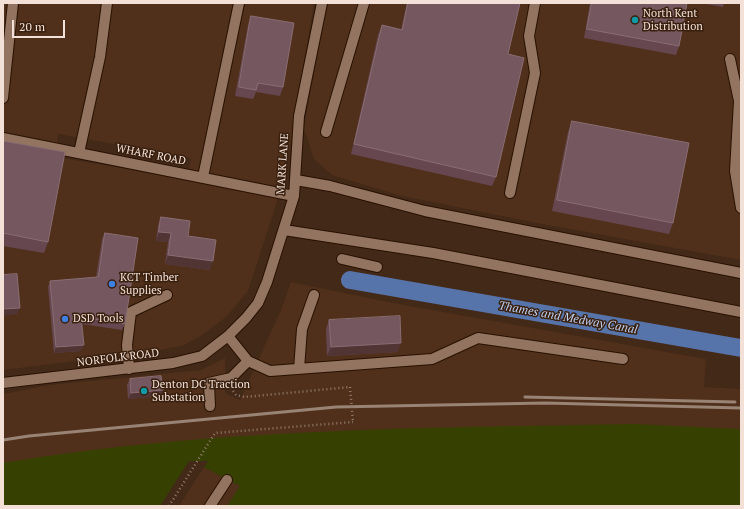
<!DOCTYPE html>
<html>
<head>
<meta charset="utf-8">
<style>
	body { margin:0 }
	#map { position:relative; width:744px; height:509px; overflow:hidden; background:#432918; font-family:"PT Serif",serif }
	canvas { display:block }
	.frame { position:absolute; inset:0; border:4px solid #f3e1d7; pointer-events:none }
	.scale { position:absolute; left:12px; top:20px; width:53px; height:18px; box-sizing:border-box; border:2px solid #f3e1d7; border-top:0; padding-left:5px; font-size:12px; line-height:14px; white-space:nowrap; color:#f3e1d7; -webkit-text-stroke:3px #381f0e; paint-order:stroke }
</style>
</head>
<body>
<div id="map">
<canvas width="744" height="509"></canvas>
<div class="frame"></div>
<div class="scale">20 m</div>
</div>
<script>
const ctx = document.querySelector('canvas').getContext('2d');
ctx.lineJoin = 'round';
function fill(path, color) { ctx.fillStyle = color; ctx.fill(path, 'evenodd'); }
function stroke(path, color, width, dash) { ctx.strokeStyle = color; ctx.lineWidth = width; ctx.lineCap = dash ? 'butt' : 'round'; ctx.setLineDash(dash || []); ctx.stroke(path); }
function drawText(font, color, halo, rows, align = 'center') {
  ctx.font = font + ' "PT Serif",serif'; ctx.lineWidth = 3; ctx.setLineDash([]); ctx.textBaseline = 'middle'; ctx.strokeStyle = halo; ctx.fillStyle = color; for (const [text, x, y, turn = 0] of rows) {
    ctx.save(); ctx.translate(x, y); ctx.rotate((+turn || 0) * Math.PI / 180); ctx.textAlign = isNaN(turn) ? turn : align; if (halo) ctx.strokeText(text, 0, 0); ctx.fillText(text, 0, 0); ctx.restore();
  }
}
const built = new Path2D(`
	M 3,3 L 314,3 L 284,180 L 248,291 L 227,316 L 201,336 L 181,346 L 155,351 L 3,370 ZM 58,134 L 191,158 L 187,179 L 55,157 Z
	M 327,3 L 741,3 L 741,260 L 537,223 L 398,195 L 332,175 L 314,159 L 304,128 Z
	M 291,282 L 393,303 L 706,359 L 704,387 L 741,389 L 741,432 L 510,431 L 3,475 L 3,394 L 50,385 L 201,370 L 225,358 L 225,393 L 240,400 L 281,310 Z
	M 204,467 L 240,486 L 227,506 L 179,506 Z`);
const green = new Path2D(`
	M 633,424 L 741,429 L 741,506 L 227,506 L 240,486 L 204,467 L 208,461 L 189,461 L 160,506 L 3,506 L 3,463 C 211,428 422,428 633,424 Z`);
const canal = new Path2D(`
	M 350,280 L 741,348`);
const path = new Path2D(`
	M 233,391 L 236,395 L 245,397 L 350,387
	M 169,506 L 215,433 L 353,422`);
const minor = new Path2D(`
	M 730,59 L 739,101 L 735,171 L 741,208
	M 3,98 L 13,3
	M 326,132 L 364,3
	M 3,138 L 294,196
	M 79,153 L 100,57 L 107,3
	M 203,177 L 239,3
	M 296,180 L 330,186 L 425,211 L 741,273
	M 510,193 L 535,73 L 529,36 L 535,3
	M 284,230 L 433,253 L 741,312
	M 342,259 L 377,267
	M 228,336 L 248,361 L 270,371 L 432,359 L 478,338 L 623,359
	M 129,369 L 127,345 L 131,312 L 167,295
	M 299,369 L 302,329 L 314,295
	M 3,383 L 173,363 L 202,356 L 228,336 L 246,318 L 258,303 L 267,282 L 294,196 L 299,116 L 322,3
	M 210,406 L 209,383 L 231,378 L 248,361
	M 210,506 L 227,480`);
const rail = new Path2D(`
	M 525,397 L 735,402
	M 3,440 L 29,436 L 336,407 L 545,403 L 741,408`);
const pathBridge = new Path2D(`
	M 350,387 L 353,422`);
const wall = new Path2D(`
	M 407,3 L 520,3 L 508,54 L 496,177 L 492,186 L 351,154 L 378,35 L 382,25 L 401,29 Z
	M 590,3 L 687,3 L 679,46 L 676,55 L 584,38 Z
	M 700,3 L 724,3 L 723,7 Z
	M 251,16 L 283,87 L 280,96 L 256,92 L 253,99 L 235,96 L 248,25 Z
	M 572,121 L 673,223 L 669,234 L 552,211 L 568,132 Z
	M 3,141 L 48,242 L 44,253 L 3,246 Z
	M 161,217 L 188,236 L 210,270 L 165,264 L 168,242 L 156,241 L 158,226 Z
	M 105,233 L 125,324 L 122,330 L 82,324 L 81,351 L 54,353 L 48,287 L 50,281 L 96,277 L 102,239 Z
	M 329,320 L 398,352 L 327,356 L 326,329 Z
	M 130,379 L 163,390 L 160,396 L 128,399 L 127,385 Z`);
const shadedWall = new Path2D(`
	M 159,232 L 171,233 L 168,242 L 156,241 Z
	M 168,255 L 213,261 L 210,270 L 165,264 Z
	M 20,308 L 17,314 L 3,316 L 3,309 Z
	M 401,343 L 398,352 L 327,356 L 331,347 Z
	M 84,345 L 81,351 L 54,353 L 56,347 Z
	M 163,390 L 160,396 L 128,399 L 131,393 Z`);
const building = new Path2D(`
	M 408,3 L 520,3 L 508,54 L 524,58 L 496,177 L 354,144 L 382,25 L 402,30 Z
	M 592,3 L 687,3 L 679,46 L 587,29 Z
	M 251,16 L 294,23 L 283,87 L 258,83 L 256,90 L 239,87 Z
	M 572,121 L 689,143 L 673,223 L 557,200 Z
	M 3,141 L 65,152 L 48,242 L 3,233 Z
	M 161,217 L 190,221 L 188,236 L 216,240 L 213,261 L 168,255 L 171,233 L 159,232 Z
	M 105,233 L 138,238 L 125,324 L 81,317 L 84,345 L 56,347 L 50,281 L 98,277 Z
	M 17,274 L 20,308 L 3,309 L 3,275 Z
	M 400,316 L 401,343 L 331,347 L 329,320 Z
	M 161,376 L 163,390 L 131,393 L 130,379 Z`);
const markers = [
	[635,20,4,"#0f9aa8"],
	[112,284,4,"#3f7fe0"],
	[65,319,4,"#3f7fe0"],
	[144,391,4,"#0f9aa8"]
];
const poiNames = [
	["North Kent",643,14],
	["Distribution",643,27],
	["KCT Timber",120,278],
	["Supplies",120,291],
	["DSD Tools",73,319],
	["Denton DC Traction",152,385],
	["Substation",152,398]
];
const streetNames = [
	["WHARF ROAD",151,155,11],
	["MARK LANE",283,164,-86],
	["NORFOLK ROAD",118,358,-7]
];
const waterNames = [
	["Thames and Medway Canal",568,318,10]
];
fill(built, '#50301a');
fill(green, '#364101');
stroke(canal, '#5774aa', 18);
stroke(minor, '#281102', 12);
stroke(path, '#937c6f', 2.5, [1, 3]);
stroke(minor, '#927460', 10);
stroke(rail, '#998375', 3);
stroke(pathBridge, '#937c6f', 2.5, [1, 3]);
fill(wall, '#664750');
fill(shadedWall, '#513434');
fill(building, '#75575f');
stroke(building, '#896d72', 1);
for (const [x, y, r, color] of markers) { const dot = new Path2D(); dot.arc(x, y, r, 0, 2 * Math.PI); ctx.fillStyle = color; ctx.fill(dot); stroke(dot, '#381f0e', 1.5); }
drawText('11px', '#f3e1d7', '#381f0e', poiNames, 'left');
drawText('11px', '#f3e1d7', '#381f0e', streetNames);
drawText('italic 12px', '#bfd0f0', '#381f0e', waterNames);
</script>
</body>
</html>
